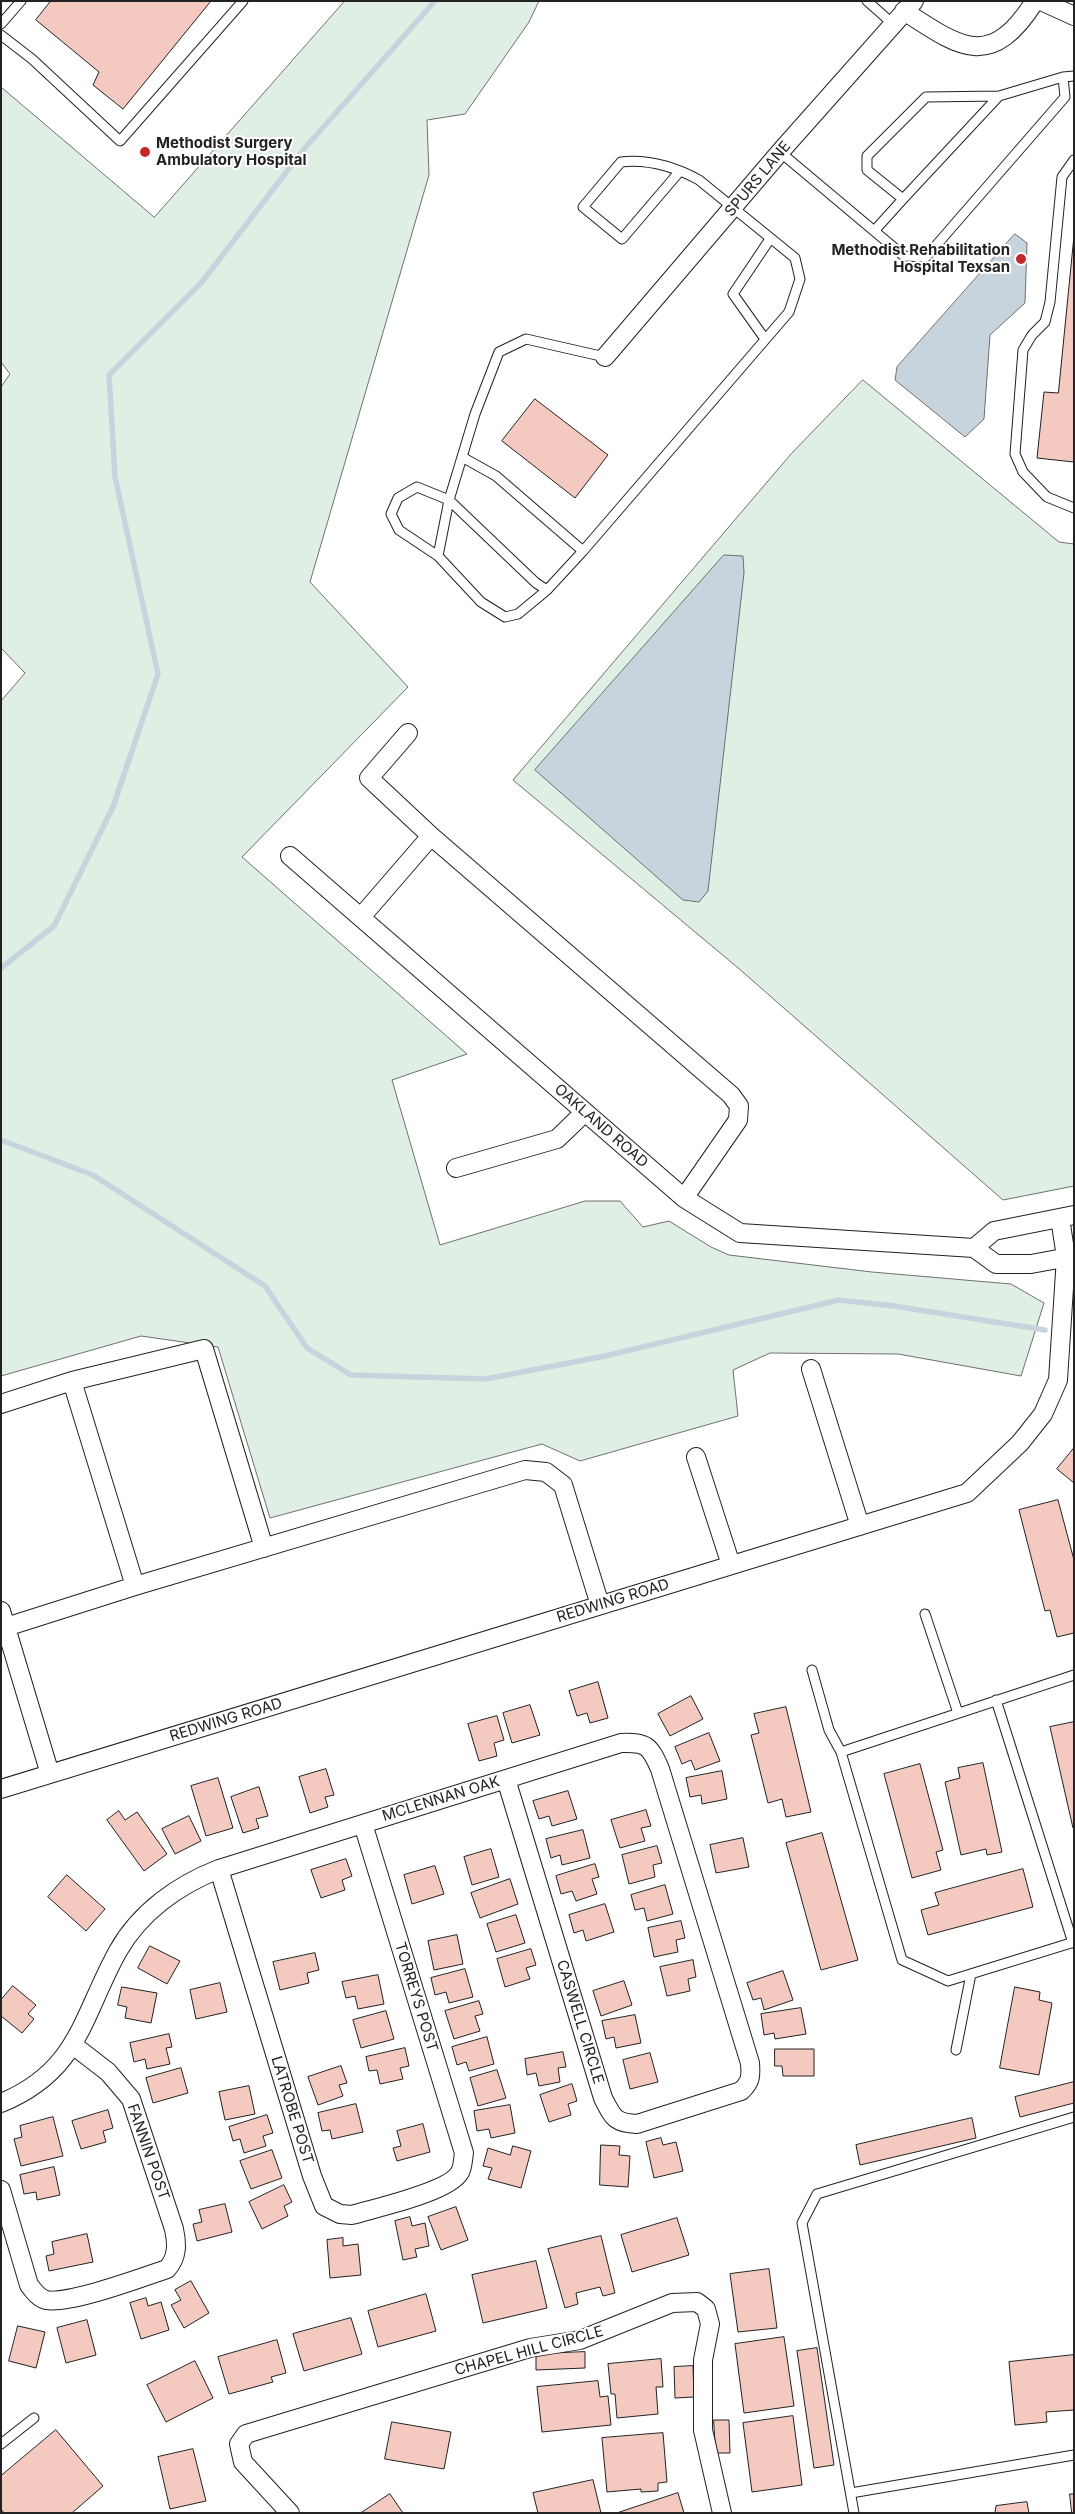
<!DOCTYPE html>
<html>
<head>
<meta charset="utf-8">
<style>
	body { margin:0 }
	#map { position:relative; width:1075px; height:2514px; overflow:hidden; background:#fff; font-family:Inter,sans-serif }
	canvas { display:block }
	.frame { position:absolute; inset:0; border:2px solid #222; pointer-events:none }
</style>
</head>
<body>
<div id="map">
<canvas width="1075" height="2514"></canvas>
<div class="frame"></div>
</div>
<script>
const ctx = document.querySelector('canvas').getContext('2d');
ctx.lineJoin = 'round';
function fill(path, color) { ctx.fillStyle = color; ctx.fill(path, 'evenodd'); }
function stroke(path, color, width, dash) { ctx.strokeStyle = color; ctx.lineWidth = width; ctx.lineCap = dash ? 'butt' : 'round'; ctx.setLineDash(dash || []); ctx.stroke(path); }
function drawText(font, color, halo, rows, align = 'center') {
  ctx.font = font + ' Inter,sans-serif'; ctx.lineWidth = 4; ctx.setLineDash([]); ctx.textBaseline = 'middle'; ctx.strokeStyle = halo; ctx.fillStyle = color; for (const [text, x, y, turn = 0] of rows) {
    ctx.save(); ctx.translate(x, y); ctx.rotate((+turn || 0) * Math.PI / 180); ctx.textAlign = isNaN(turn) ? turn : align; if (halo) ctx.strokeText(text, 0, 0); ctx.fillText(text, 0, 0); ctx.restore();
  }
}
const green = new Path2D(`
	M 345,1 L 539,1 L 529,22 L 465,114 L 427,120 L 429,175 L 310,582 L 408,687 L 242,857 L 467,1054 L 392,1080 L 440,1245 L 585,1201 L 620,1201 L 643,1227 L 669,1221 L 711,1247 L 729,1255 L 872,1272 L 1011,1284 L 1044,1303 L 1021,1376 L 898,1354 L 770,1353 L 733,1370 L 738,1416 L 580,1461 L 542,1444 L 270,1518 L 218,1347 L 141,1336 L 1,1376 L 1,701 L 25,673 L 1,648 L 1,387 L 10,374 L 1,362 L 1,87 L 154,217 Z
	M 863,380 L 1059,542 L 1074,544 L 1074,1186 L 1003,1200 L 737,967 L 513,780 L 791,454 Z`);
const water = new Path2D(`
	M 1015,234 L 1027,243 L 1025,303 L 990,335 L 984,419 L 965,437 L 895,380 L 897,367 Z
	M 724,555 L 743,556 L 744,573 L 708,891 L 699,902 L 683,900 L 535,770 Z`);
const stream = new Path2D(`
	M 1,968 L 54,926 L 113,807 L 158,674 L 115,477 L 109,375 L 202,282 L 304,149 L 435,1
	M 1,1140 L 93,1175 L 265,1286 L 307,1348 L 351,1375 L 486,1379 L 605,1356 L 839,1300 L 894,1306 L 1045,1330`);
const building = new Path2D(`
	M 51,1 L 211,1 L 123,109 L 93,85 L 99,72 L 36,20 Z
	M 1074,236 L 1074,462 L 1037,458 L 1044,392 L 1058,393 Z
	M 535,399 L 608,455 L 575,498 L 502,441 Z
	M 1074,1448 L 1074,1483 L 1057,1469 Z
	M 1058,1500 L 1074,1560 L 1074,1633 L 1057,1637 L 1050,1610 L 1045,1611 L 1019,1510 Z
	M 598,1682 L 608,1718 L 590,1723 L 587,1713 L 577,1716 L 569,1691 Z
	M 691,1696 L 703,1719 L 670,1736 L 658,1714 Z
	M 530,1705 L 540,1735 L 512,1743 L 503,1713 Z
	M 786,1707 L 811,1812 L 786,1817 L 782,1799 L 768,1803 L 751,1735 L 759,1733 L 754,1714 Z
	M 497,1716 L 504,1740 L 494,1743 L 497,1756 L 479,1761 L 468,1724 Z
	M 1074,1722 L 1074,1828 L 1073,1828 L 1050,1727 Z
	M 709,1733 L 720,1761 L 695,1770 L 691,1760 L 682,1764 L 675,1747 Z
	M 983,1763 L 1002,1852 L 987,1855 L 986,1849 L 961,1855 L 945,1782 L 960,1778 L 958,1768 Z
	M 920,1764 L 943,1850 L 936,1852 L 941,1870 L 912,1878 L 884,1774 Z
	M 326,1769 L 334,1795 L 325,1797 L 328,1807 L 310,1813 L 299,1777 Z
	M 722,1771 L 727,1799 L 702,1804 L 701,1795 L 690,1797 L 686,1778 Z
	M 218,1778 L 233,1828 L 206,1836 L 191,1786 Z
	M 259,1787 L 268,1816 L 256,1819 L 259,1828 L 243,1833 L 231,1797 Z
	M 568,1791 L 577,1819 L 552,1826 L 549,1816 L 539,1819 L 533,1801 Z
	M 646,1810 L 651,1826 L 641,1828 L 645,1841 L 620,1848 L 611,1820 Z
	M 119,1811 L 125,1820 L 137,1812 L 167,1854 L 144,1871 L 107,1820 Z
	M 189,1816 L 201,1841 L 175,1854 L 162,1829 Z
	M 583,1830 L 590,1858 L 562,1865 L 560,1855 L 551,1858 L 546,1839 Z
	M 822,1833 L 858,1960 L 821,1970 L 786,1843 Z
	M 743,1838 L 749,1867 L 716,1873 L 710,1845 Z
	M 657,1846 L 662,1863 L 653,1865 L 655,1877 L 629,1884 L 622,1855 Z
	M 491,1849 L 499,1877 L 472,1885 L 464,1857 Z
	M 346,1859 L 352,1876 L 342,1880 L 345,1890 L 321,1898 L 311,1870 Z
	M 595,1864 L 599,1877 L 592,1879 L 597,1894 L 576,1901 L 572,1891 L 561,1894 L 556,1876 Z
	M 435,1866 L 444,1894 L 412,1904 L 404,1875 Z
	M 1023,1869 L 1033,1907 L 928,1935 L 921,1910 L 939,1905 L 935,1893 Z
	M 67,1875 L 105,1909 L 86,1931 L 48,1897 Z
	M 510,1879 L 518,1904 L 480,1918 L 471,1893 Z
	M 665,1885 L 673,1914 L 647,1921 L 644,1908 L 635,1910 L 631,1895 Z
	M 605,1904 L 614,1932 L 586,1941 L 583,1930 L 574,1933 L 569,1915 Z
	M 516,1915 L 525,1943 L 496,1952 L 487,1924 Z
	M 681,1921 L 685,1938 L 676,1940 L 678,1952 L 654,1957 L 648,1928 Z
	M 457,1935 L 463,1964 L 434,1970 L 428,1941 Z
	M 150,1946 L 180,1961 L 167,1984 L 138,1968 Z
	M 531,1949 L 536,1965 L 526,1968 L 530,1979 L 505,1987 L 497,1959 Z
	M 315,1953 L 319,1970 L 307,1973 L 309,1983 L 280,1990 L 273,1962 Z
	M 693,1960 L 696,1977 L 688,1979 L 690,1991 L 667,1996 L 660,1967 Z
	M 465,1969 L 473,1997 L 449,2003 L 446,1992 L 435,1995 L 431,1978 Z
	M 783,1971 L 793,2000 L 764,2010 L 761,1998 L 753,2000 L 747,1983 Z
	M 378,1975 L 384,2004 L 358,2009 L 355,1996 L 346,1998 L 342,1982 Z
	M 624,1981 L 632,2005 L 601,2016 L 593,1991 Z
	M 220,1983 L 227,2012 L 196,2019 L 190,1990 Z
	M 13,1986 L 36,2005 L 28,2014 L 34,2019 L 22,2033 L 1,2016 L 1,2000 Z
	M 122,1987 L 157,1993 L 151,2023 L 125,2018 L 127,2007 L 118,2005 Z
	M 1015,1987 L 1040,1992 L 1039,2000 L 1052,2003 L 1039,2075 L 1000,2068 Z
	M 479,2001 L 483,2014 L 475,2016 L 480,2031 L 454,2039 L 445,2011 Z
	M 801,2008 L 806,2034 L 775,2039 L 774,2033 L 764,2035 L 761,2014 Z
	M 386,2011 L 394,2039 L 361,2048 L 353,2020 Z
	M 635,2015 L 641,2043 L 616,2048 L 614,2037 L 606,2039 L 602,2021 Z
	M 169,2034 L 172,2047 L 166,2048 L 170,2064 L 147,2069 L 145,2059 L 134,2062 L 130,2043 Z
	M 487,2037 L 494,2064 L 469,2071 L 466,2062 L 457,2065 L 452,2047 Z
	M 405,2048 L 409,2066 L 400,2068 L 403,2079 L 380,2084 L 377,2070 L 369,2071 L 366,2057 Z
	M 775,2049 L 814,2049 L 814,2076 L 783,2076 L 782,2066 L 775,2066 Z
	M 563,2052 L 566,2067 L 558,2068 L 560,2082 L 539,2086 L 536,2073 L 527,2075 L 525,2059 Z
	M 650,2053 L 658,2082 L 630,2089 L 623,2060 Z
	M 341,2066 L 347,2083 L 339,2085 L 343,2096 L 318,2105 L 308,2077 Z
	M 181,2068 L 188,2093 L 153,2103 L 146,2078 Z
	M 497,2070 L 506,2098 L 478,2106 L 470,2078 Z
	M 1074,2082 L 1074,2103 L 1020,2117 L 1015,2097 Z
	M 572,2084 L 577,2101 L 568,2104 L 571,2115 L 549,2122 L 540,2095 Z
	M 249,2086 L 255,2114 L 225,2120 L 219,2092 Z
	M 356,2104 L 363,2132 L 332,2139 L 330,2130 L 322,2131 L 318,2113 Z
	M 510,2105 L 515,2133 L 491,2138 L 489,2129 L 477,2131 L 474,2111 Z
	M 108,2110 L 113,2128 L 103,2131 L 106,2142 L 81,2149 L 72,2121 Z
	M 267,2115 L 273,2133 L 263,2136 L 266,2146 L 244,2153 L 240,2139 L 233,2141 L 229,2127 Z
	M 53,2117 L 63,2156 L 21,2166 L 14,2139 L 22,2137 L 20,2126 Z
	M 972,2118 L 976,2138 L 860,2165 L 856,2145 Z
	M 423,2124 L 430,2152 L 397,2161 L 393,2148 L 401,2146 L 397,2131 Z
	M 661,2138 L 663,2145 L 676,2142 L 683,2171 L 654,2178 L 646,2142 Z
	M 601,2145 L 620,2146 L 619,2155 L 630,2156 L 628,2187 L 600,2185 Z
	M 513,2146 L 531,2151 L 521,2188 L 488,2179 L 492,2168 L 483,2166 L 488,2148 L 510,2155 Z
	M 272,2150 L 282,2178 L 251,2189 L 240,2161 Z
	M 54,2167 L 60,2195 L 37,2200 L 36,2192 L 24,2194 L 20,2175 Z
	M 284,2185 L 292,2202 L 284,2206 L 288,2216 L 262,2229 L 249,2202 Z
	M 225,2204 L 232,2232 L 197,2241 L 193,2224 L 202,2222 L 199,2210 Z
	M 456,2207 L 468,2240 L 441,2250 L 428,2217 Z
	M 410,2217 L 412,2226 L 425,2223 L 429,2246 L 415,2249 L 417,2257 L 403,2260 L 395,2221 Z
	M 677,2218 L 689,2255 L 632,2272 L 621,2235 Z
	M 87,2234 L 93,2262 L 49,2271 L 46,2256 L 54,2254 L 52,2242 Z
	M 601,2236 L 615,2293 L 603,2296 L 600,2287 L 576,2293 L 578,2304 L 565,2308 L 548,2249 Z
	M 343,2238 L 343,2246 L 358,2244 L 361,2275 L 330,2278 L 327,2240 Z
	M 536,2261 L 547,2308 L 483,2323 L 472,2275 Z
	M 769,2269 L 777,2328 L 738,2332 L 730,2274 Z
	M 191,2281 L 209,2313 L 184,2328 L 171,2305 L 181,2300 L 175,2290 Z
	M 426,2294 L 436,2331 L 378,2347 L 368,2311 Z
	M 146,2298 L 148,2306 L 161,2302 L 169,2330 L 141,2339 L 130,2303 Z
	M 351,2318 L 362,2354 L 304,2371 L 293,2334 Z
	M 87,2320 L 96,2355 L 66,2363 L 57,2328 Z
	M 18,2326 L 45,2332 L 36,2368 L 9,2361 Z
	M 784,2337 L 794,2406 L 744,2413 L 735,2344 Z
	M 277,2340 L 286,2373 L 271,2377 L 273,2382 L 229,2394 L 218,2357 Z
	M 817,2348 L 834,2465 L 814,2468 L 797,2351 Z
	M 585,2352 L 585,2368 L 536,2370 L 536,2354 Z
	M 1074,2355 L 1074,2410 L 1046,2412 L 1047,2422 L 1015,2425 L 1009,2362 Z
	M 661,2359 L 663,2387 L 656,2387 L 658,2414 L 617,2418 L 615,2394 L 611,2394 L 608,2364 Z
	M 195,2361 L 213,2398 L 166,2422 L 147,2385 Z
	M 693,2366 L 694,2397 L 675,2398 L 674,2367 Z
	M 598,2381 L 600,2397 L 608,2396 L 611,2425 L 542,2432 L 537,2387 Z
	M 793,2416 L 802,2485 L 752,2492 L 743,2423 Z
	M 714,2420 L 729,2420 L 730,2453 L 716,2453 Z
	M 392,2422 L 451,2432 L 444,2469 L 385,2459 Z
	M 56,2430 L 103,2486 L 72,2513 L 4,2513 L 1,2509 L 1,2476 Z
	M 663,2433 L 667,2482 L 658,2483 L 658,2491 L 641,2492 L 641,2489 L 607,2492 L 602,2438 Z
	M 193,2449 L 206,2501 L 170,2509 L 158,2457 Z
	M 593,2480 L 601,2513 L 538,2513 L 533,2493 Z
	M 678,2493 L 684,2513 L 617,2513 Z
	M 390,2494 L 403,2513 L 361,2513 Z
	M 1070,2494 L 1074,2494 L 1074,2513 L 1072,2513 Z
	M 1027,2502 L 1029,2513 L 995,2513 L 996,2506 Z`);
const lane = new Path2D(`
	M 867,1 L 893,24
	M 1,24 L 21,1
	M 1,35 L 32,59 L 120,141 L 243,1
	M 999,96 L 903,199 L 867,170 L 867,156 L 926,97 L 999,96 L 1063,77
	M 780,152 L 904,256 L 926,257 L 1065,97 L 1063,77 L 1074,76
	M 1074,160 L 1062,177 L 1050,302 L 1045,322 L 1032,335 L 1023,350 L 1015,454 L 1023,472 L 1047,497 L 1074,508
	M 875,230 L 903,199
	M 765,339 L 733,294 L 770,239
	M 462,457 L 496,476 L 583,551 L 547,590 L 536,583 L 449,500 L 475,414 L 499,352 L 526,339 L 605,357
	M 583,551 L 789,312 L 800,279 L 795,258 L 699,180 C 675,167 648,159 621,162 L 583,207 L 622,239 L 680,171
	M 438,556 L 399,530 L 391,514 L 398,498 L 417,487 L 449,500 L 438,556 L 481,602 L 505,617 L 518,614 L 547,590
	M 925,1614 L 958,1713
	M 812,1670 L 829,1730 L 841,1752
	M 1074,1675 L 841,1752 L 902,1960 L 948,1981 L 1074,1942
	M 996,1700 L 1073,1943
	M 956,2050 L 971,1974
	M 1,2444 L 34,2418
	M 851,2493 L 1074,2455
	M 854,2513 L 802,2223 L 817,2194 L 1074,2117`);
const street = new Path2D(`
	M 1041,1 L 1074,16
	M 904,11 C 962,49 991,70 1035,1
	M 605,357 L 780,152 L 914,1
	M 408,733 L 369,778 L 431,836
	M 290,856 L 684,1198 L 740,1233 L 974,1248 L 996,1264 L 1031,1264 L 1074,1256
	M 361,917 L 431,836 L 731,1095 L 739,1106 L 738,1120 L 684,1198
	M 456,1168 L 557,1139 L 585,1112
	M 974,1248 L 994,1231 L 1074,1215
	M 811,1369 L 860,1526
	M 72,1381 L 135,1586
	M 1,1404 L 72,1381 L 204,1349 L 264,1548
	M 696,1457 L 731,1565
	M 1,1611 L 50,1774
	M 6,1627 L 135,1586 L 525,1470 L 546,1472 L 563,1485 L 600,1605
	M 1,1789 L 967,1493 L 1020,1443 L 1043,1414 L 1058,1380 L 1066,1257 L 1060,1218
	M 219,1869 L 312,2176 L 324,2206 L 340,2214 L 352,2215 C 375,2208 450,2192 460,2172 C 463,2167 463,2158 464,2153 L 363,1824
	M 1,2103 C 79,2071 82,2016 118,1951 C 140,1912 178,1885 219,1869 L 621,1743 C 647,1742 650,1746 660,1769 L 750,2063 C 751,2076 751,2082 741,2091 L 637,2124 C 614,2123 613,2117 603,2098 L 506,1779
	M 1,2190 L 29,2285 C 34,2291 38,2298 46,2300 C 69,2305 143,2277 167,2269 C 178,2257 177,2243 174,2229 L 131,2099 L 108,2072 L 73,2045
	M 290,2513 L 243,2462 L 239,2444 L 246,2434 L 530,2348 L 580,2340 L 672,2303 L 697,2302 L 706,2309 L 710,2324 L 703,2360 L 703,2430 L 722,2513`);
const markers = [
	[145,152,6,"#c62828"],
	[1021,259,6,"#c62828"]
];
const poiNames = [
	["Methodist Surgery",156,143],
	["Ambulatory Hospital",156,160],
	["Methodist Rehabilitation",1010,250,"right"],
	["Hospital Texsan",1010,267,"right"]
];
const streetNames = [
	["SPURS LANE",758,179,-50],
	["OAKLAND ROAD",601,1126,41],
	["REDWING ROAD",613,1601,-17],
	["REDWING ROAD",226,1720,-17],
	["MCLENNAN OAK",441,1799,-17],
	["TORREYS POST",416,1997,73],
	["CASWELL CIRCLE",580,2022,73],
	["LATROBE POST",292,2110,73],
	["FANNIN POST",148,2152,71],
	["CHAPEL HILL CIRCLE",529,2351,-15]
];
fill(green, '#e0efe3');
stroke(green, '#6f6f6f', 1);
fill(water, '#c7d3dd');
stroke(water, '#6f6f6f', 1);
stroke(stream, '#c7d3dd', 5.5);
fill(building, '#f3c9c0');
stroke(building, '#222', 1);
stroke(lane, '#222', 11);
stroke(street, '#222', 20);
stroke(lane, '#fff', 9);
stroke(street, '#fff', 18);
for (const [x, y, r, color] of markers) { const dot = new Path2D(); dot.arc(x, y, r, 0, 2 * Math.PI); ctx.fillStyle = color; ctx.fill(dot); stroke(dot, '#fff', 2); }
drawText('bold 15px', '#222', '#fff', poiNames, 'left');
drawText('15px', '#222', '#fff', streetNames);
</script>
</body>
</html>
